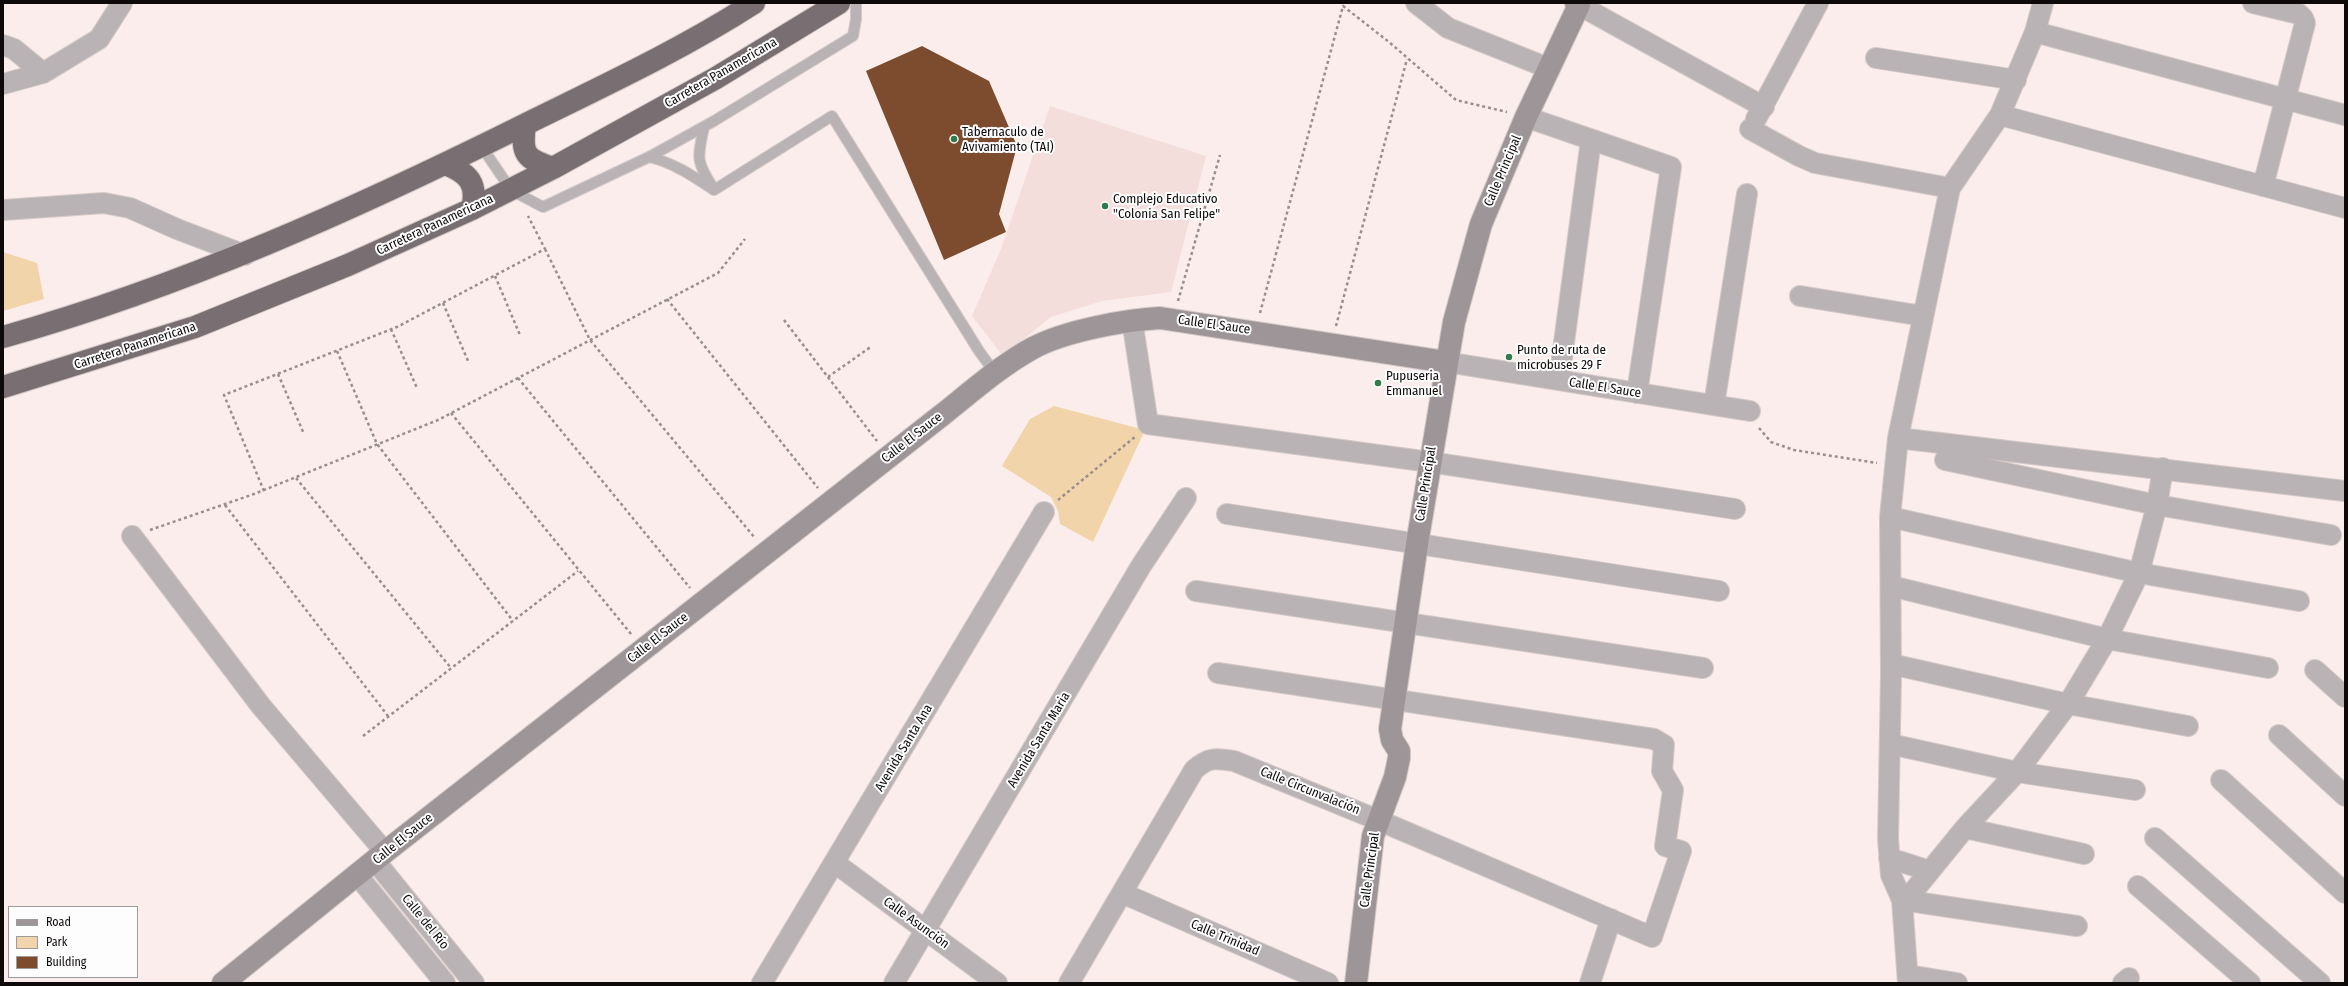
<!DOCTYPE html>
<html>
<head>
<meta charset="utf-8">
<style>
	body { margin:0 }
	#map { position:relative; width:2348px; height:986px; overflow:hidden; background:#faedeb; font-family:"Fira Sans Condensed",sans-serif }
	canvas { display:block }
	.frame { position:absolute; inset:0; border:4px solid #0e0a0a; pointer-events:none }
	.legend { position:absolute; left:8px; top:906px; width:130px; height:72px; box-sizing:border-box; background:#fdfdfd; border:1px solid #9d9c9c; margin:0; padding:5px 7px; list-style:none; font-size:12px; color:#0e0a0a }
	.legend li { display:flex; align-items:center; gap:8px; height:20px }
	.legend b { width:20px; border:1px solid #9d9c9c }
</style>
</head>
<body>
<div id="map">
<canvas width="2348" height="986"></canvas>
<div class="frame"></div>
<ul class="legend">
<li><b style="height:5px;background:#9d9598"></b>Road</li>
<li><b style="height:11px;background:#f2d4ab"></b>Park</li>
<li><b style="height:11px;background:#7d4c2f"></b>Building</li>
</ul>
</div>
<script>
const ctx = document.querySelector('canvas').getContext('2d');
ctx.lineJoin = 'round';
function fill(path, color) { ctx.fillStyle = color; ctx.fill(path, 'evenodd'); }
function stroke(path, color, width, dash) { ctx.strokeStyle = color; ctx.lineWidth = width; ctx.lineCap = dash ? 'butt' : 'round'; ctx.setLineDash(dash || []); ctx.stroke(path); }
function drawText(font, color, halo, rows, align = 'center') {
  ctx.font = font + ' "Fira Sans Condensed",sans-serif'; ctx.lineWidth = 4; ctx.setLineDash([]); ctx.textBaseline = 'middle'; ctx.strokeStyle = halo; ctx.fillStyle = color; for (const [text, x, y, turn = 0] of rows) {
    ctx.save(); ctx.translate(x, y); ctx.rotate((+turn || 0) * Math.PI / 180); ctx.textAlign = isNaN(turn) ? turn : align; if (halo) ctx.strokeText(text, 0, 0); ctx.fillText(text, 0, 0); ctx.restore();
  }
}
const built = new Path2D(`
	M 1050,106 L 1206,156 L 1171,292 L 1102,301 L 1051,317 L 1003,356 L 972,316 L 1001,249 Z`);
const green = new Path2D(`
	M 3,252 L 37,263 L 44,299 L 3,311 Z
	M 1054,406 L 1145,430 L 1093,542 L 1060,524 L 1058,511 L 1051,497 L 1002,466 L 1030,419 Z`);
const building = new Path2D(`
	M 922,46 L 989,81 L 1017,146 L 999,214 L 1006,232 L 944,260 L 866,71 Z`);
const path = new Path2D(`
	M 545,249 L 590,340 L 755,538
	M 495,276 L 520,335
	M 667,299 L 818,488
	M 1178,301 L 1220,155
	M 443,303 L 468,361
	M 1260,313 L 1343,6 L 1389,42 L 1456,100 L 1507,112
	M 784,320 L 877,441
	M 1336,326 L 1407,59
	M 391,329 L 417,388
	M 337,351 L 377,444 L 513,621
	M 278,374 L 304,434
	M 828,377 L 872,346
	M 518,378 L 690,588
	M 451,413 L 631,634
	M 1759,428 L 1771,442 L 1794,450 L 1877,463
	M 296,478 L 451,668
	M 264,491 L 224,395 L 397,327 L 545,249 L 528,216
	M 1058,500 L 1136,436
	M 225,505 L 388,716
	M 150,530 L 254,494 L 438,420 L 718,273 L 745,239
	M 363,736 L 578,571`);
const lane = new Path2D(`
	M 704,127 C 698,156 695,160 712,186
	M 482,147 L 511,190 L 543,207 L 649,157 L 714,121 L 853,36 L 856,19 L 856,3
	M 649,157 C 674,163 693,176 714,190
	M 714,190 L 832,116 L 979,351 L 995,373`);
const street = new Path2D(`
	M 1416,3 L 1448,28 L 1548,68
	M 2043,3 L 2035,32 L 2000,115 L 1950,188 L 1898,438 L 1890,517 L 1891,675 L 1888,839 L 1891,875 L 1902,900 L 2077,926
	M 2253,3 L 2299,14 L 2303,18 L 2305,23 L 2263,186
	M 1579,5 L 1764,107
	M 2035,32 L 2345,115
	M 3,45 L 14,49 L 43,73
	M 1876,58 L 2016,80
	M 3,84 L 43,73 L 99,39 L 122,3
	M 2000,115 L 2345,208
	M 1526,117 L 1671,167 L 1637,393
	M 1756,119 L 1818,3
	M 1750,129 L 1799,156 L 1815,163 L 1950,188
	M 3,210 L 104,203 L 130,208 L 177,229 L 245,255
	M 1800,296 L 1923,316
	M 1132,320 L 1148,424 L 1430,462 L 1735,509
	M 1446,362 L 1750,411
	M 1559,380 L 1591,140
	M 1714,405 L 1747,194
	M 1898,438 L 2345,491
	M 1945,460 L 2157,505 L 2331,535
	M 1227,514 L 1719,591
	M 1890,517 L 2139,573 L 2299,601
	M 132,536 L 261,706 L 385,852
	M 1891,586 L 2107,639 L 2268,668
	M 1196,591 L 1703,668
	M 1891,664 L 2068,704 L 2188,726
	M 2315,670 L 2345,697
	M 2279,735 L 2345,796
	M 1890,744 L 2017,772 L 2135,790
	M 2221,780 L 2345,893
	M 1965,828 L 2084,854
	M 2155,838 L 2320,983
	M 1889,858 L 1930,871
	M 376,862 L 474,983
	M 835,863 L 997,983
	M 358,876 L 445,983
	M 2138,886 L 2250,983
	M 1122,893 L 1328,983
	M 1908,975 L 1957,983
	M 762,983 L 1044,512
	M 894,983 L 1141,566 L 1186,498
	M 1069,983 L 1194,770 C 1208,757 1216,758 1234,761 L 1378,820 L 1652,937 L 1681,851 L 1665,846 L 1673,790 L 1662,771 L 1664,745 L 1654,739 L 1218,673
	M 1590,983 L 1611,919
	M 1908,983 L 1902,900 L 1912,893 L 1965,828 L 2017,772 L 2068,704 L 2107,639 L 2139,573 L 2157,505 L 2163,468
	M 2123,983 L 2129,978`);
const secondary = new Path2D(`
	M 223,983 L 385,852 L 942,415 C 971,392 1000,366 1033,348 C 1065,331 1124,320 1160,318 L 1446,362
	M 1356,983 L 1373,836 L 1395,777 L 1399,758 L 1399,751 L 1392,740 L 1390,729 L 1417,544 L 1454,322 L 1481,224 L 1526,117 L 1579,5 L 1576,3`);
const highway = new Path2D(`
	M 525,125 C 521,154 525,159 553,168
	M 445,164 C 469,173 478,184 472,209
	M 3,337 C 184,286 355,209 524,125 C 601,87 681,50 754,3
	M 3,387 L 195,327 L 348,265 L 472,209 L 553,168 L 716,78 L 839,3`);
const markers = [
	[954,139,4,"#2e7c4c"],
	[1105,206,4,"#2e7c4c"],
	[1509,357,4,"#2e7c4c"],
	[1378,383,4,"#2e7c4c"]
];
const streetNames = [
	["Carretera Panamericana",721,73,-30],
	["Calle Principal",1503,171,-67],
	["Carretera Panamericana",435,225,-25],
	["Calle El Sauce",1214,325,8],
	["Carretera Panamericana",135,346,-18],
	["Calle El Sauce",1605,388,9],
	["Calle El Sauce",912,438,-38],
	["Calle Principal",1426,484,-81],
	["Calle El Sauce",658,638,-38],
	["Avenida Santa Maria",1039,740,-59],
	["Avenida Santa Ana",904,748,-59],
	["Calle Circunvalación",1310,791,22],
	["Calle El Sauce",403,839,-39],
	["Calle Principal",1370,870,-82],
	["Calle del Río",425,922,51],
	["Calle Asunción",916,923,36],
	["Calle Trinidad",1225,938,23]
];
const poiNames = [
	["Tabernaculo de",962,132],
	["Avivamiento (TAI)",962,147],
	["Complejo Educativo",1113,199],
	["\"Colonia San Felipe\"",1113,214],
	["Punto de ruta de",1517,350],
	["microbuses 29 F",1517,365],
	["Pupuseria",1386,376],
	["Emmanuel",1386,391]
];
fill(built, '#f4dedc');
fill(green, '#f2d4ab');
fill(building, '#7d4c2f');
stroke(lane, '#d4c9c7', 12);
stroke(street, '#d4c9c7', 22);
stroke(secondary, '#d4c9c7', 24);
stroke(highway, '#d4c9c7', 24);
stroke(path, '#978e8d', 2.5, [3, 3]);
stroke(lane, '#b9b3b5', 10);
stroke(street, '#b9b3b5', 20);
stroke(secondary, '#9d9598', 22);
stroke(highway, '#796e71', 22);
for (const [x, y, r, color] of markers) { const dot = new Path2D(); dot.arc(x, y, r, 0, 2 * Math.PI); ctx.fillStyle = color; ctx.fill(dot); stroke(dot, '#fdfdfd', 1.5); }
drawText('13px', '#0e0a0a', '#fdfdfd', streetNames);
drawText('13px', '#0e0a0a', '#fdfdfd', poiNames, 'left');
</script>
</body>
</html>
